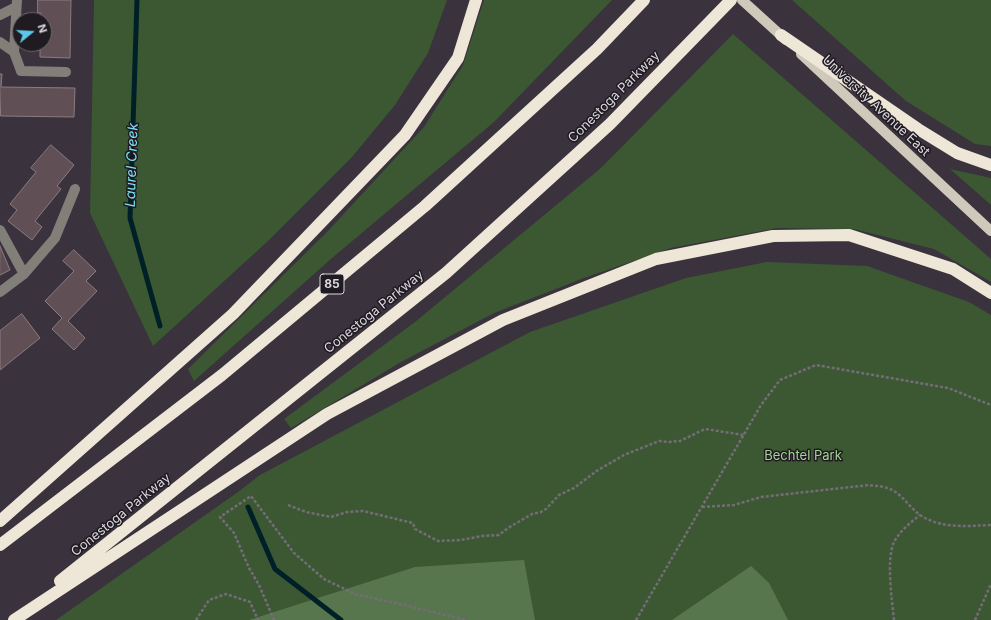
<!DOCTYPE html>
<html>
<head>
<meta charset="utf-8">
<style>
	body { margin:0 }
	#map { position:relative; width:991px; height:620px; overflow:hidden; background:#3a323d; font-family:Inter,sans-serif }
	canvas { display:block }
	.north { position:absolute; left:12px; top:12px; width:40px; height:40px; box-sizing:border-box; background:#1f1b20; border:1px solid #6b676d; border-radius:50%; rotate:72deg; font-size:11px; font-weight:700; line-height:16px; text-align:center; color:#ddd8e0 }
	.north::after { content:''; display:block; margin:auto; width:14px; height:18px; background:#5cc7e8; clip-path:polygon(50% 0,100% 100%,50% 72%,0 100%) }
</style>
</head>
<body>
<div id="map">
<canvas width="991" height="620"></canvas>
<div class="north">N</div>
</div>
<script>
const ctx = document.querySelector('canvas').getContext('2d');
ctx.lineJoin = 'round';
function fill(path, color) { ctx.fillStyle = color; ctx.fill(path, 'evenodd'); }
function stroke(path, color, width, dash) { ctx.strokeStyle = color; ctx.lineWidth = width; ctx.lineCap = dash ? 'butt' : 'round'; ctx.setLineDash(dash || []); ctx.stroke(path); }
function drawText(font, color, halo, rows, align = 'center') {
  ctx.font = font + ' Inter,sans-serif'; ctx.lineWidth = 3; ctx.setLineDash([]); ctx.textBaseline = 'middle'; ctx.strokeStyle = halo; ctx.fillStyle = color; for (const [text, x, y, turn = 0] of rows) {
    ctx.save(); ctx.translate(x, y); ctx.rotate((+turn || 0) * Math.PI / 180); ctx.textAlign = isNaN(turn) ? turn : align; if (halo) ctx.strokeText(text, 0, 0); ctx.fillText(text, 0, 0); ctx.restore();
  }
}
const green = new Path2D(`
	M 94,0 L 447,0 L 428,53 L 395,105 L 352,157 L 268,241 L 153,346 L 90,213 Z
	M 484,0 L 612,0 L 494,122 L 332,258 L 194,381 L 188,369 L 328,231 L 424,127 L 463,65 Z
	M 792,0 L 991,0 L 991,146 L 975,144 L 906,101 Z
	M 733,34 L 991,259 L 991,282 L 934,249 L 854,229 L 777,228 L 671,248 L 584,278 L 494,313 L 401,362 L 291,428 L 284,419 L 415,322 L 601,168 Z
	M 950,169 L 991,178 L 991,205 Z
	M 767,262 L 867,266 L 969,302 L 991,315 L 991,620 L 56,620 L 238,492 L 260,475 L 530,332 L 686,278 Z`);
const forest = new Path2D(`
	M 524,560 L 535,620 L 249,620 L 415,567 Z
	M 751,566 L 769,583 L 788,620 L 672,620 Z`);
const stream = new Path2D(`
	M 137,0 L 130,218 L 160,326
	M 248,507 L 275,569 L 341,620`);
const building = new Path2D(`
	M 38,0 L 71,0 L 70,58 L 40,57 L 40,44 L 44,44 L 44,20 L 41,20 L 41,13 L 38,13 Z
	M 0,74 L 2,74 L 1,87 L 75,88 L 74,117 L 1,116 Z
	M 51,145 L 74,165 L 57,186 L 61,189 L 35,221 L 42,227 L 32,240 L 8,221 L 17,210 L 10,204 L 36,172 L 31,168 Z
	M 0,246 L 10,270 L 0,275 Z
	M 74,250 L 96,271 L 86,281 L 97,291 L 68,321 L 85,338 L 74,350 L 52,329 L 62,318 L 45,301 L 74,271 L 63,261 Z
	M 22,314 L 40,338 L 0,370 L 0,331 Z`);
const path = new Path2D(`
	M 288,505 L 306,512 L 331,517 L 347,512 L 363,511 L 413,523 L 415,529 L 438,541 L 461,540 L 482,536 L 499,535 L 508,528 L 532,514 L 541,512 L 546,509 L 559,495 L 574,488 L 598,470 L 624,455 L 659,441 L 669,442 L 680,441 L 705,429 L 744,435
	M 702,507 L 734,505 L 761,497 L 869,485 C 876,486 883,486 890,489 C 902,494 909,507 920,515 C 941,529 966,526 991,525
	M 196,620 L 209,600 L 226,594 L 250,602 L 258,620
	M 274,620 L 259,585 L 249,568 L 234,533 L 220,517 L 251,496 L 294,553 L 324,579 L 355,594 L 404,605 L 465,620
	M 636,620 L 761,405 L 780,380 L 816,365 L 948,388 L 991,405
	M 894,620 C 892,600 886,559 894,542 C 900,531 910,523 920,515
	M 975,620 L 991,584`);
const minor = new Path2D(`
	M 17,0 L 14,52 L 21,71 L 66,72
	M 0,15 L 16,7
	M 0,42 L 14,52
	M 0,230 L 24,274
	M 0,292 L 24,274 L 55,238 L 75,189`);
const major = new Path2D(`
	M 742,0 L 786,40
	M 801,54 L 991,231`);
const highway = new Path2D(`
	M 781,35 L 918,129 L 957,153 L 991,165
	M 0,521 L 233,314 L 405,135 L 458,58 L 476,0
	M 0,545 L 222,375 L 425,206 L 597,49 L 644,0
	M 60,581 L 446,273 L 610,124 L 731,0
	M 14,620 L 327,414 L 503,320 L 656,259 L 773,236 L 849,235 L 953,269 L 991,293`);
const shields = [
	[332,284,24]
];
const shieldNames = [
	["85",332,284]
];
const streetNames = [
	["Conestoga Parkway",614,97,-45],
	["University Avenue East",876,106,43],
	["Conestoga Parkway",374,312,-39],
	["Conestoga Parkway",121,515,-39]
];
const parkNames = [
	["Bechtel Park",803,456]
];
const waterNames = [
	["Laurel Creek",132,165,-88]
];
fill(green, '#3c5833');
fill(forest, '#58764e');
stroke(stream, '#002028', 5);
fill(building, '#605056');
stroke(building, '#8c7b81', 1);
stroke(path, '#746d77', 2.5, [3, 2]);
stroke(minor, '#827f79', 10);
stroke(major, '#cfc9bc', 10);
stroke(highway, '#eee6d6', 12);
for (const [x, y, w] of shields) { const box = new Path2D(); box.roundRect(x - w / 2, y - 10, w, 20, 3); ctx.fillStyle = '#1f1b20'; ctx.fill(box); stroke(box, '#ddd8e0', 1); }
drawText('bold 12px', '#ddd8e0', null, shieldNames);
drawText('13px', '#ddd8e0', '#1f1b20', streetNames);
drawText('13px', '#a3d394', '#1f1b20', parkNames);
drawText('italic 14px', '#7ee3fa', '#1f1b20', waterNames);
</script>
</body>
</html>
